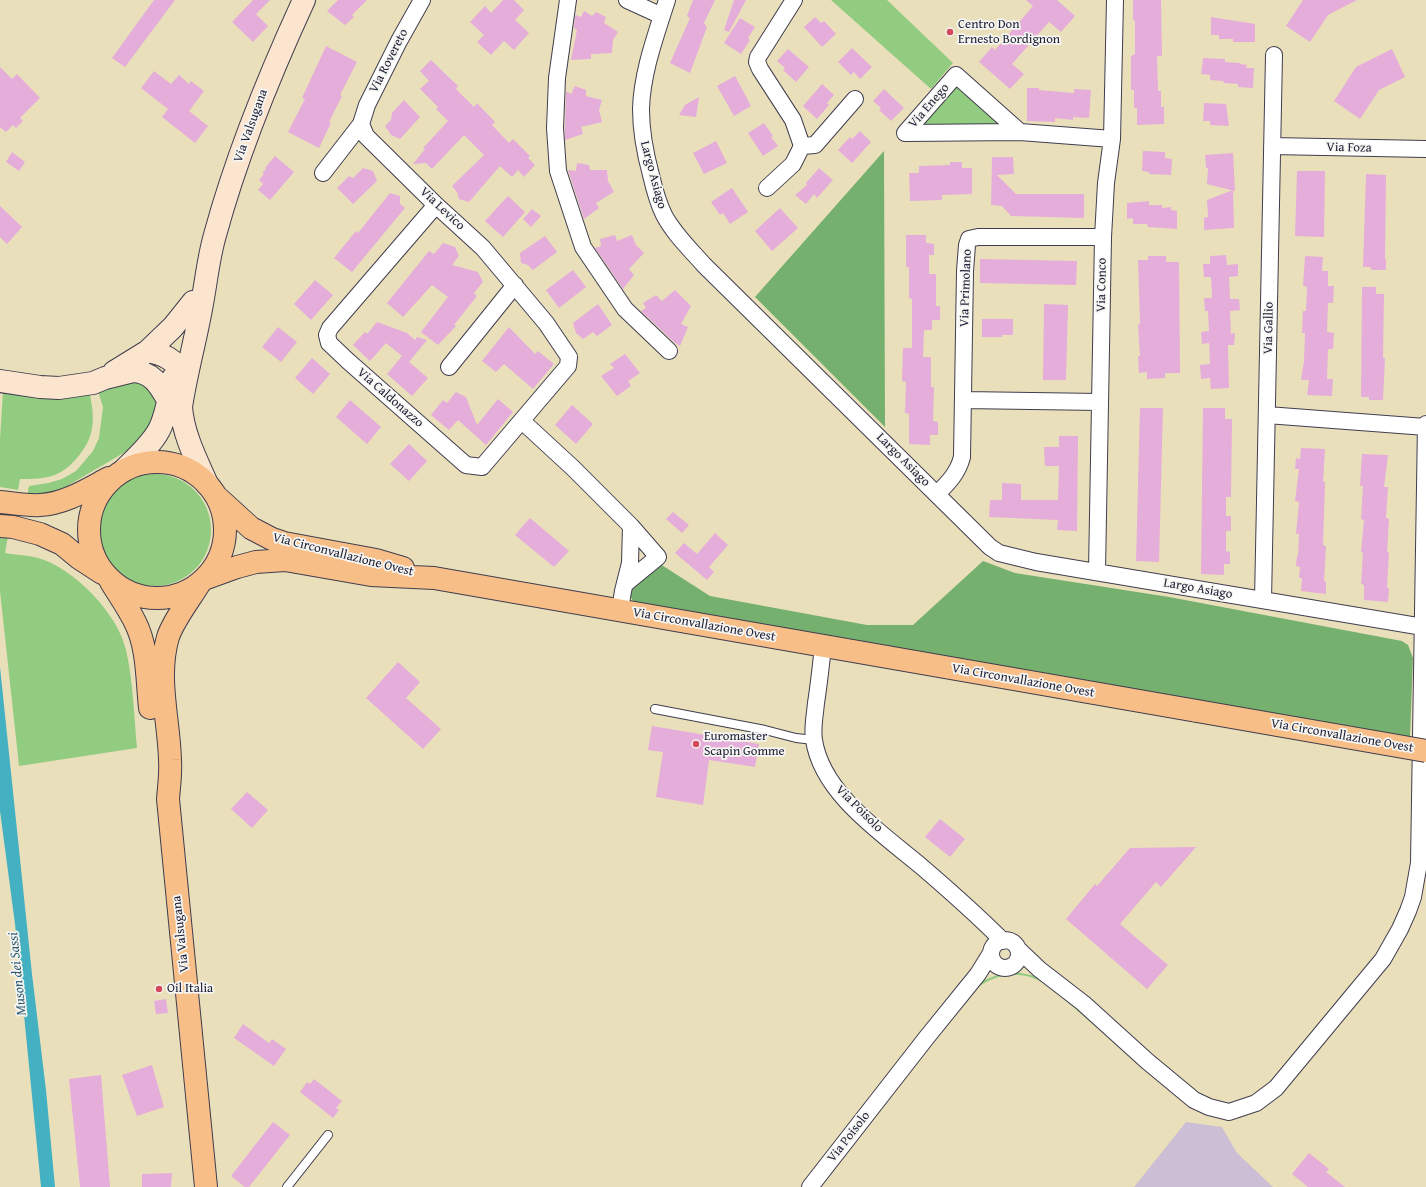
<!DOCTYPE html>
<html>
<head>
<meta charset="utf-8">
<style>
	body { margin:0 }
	canvas { display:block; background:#eadfbb }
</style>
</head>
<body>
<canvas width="1426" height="1187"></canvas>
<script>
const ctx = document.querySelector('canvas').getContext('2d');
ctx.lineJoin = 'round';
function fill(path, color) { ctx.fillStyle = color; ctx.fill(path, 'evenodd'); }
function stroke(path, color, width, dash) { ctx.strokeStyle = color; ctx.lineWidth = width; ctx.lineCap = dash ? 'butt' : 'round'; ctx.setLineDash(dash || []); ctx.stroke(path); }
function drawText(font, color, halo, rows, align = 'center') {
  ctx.font = font + ' "Gentium Book Plus",serif'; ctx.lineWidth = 3.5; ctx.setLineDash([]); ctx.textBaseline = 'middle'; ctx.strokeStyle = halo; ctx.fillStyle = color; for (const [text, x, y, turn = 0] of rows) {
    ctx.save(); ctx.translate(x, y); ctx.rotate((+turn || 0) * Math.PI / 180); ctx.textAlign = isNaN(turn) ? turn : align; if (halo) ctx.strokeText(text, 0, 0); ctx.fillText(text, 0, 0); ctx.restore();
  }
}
const industrial = new Path2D(`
	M 1186,1122 L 1222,1127 L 1237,1153 L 1273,1187 L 1134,1187 Z`);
const green = new Path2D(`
	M 831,0 L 887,0 L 953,63 L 931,89 Z
	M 957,85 L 1005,127 L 923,126 L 923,122 Z
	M 130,376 L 159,393 L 156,424 L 132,448 L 62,489 L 47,494 L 27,496 L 29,486 L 48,483 L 62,479 L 76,471 L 93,451 L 99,438 L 103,407 L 97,388 Z
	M 89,391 C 95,417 96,436 77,458 C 72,464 64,471 57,474 C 46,479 32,479 20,479 L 18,490 L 0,487 L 0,439 L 3,392 Z
	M99 530a56 56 0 1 1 112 0a56 56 0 1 1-112 0Z
	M 0,535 L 8,536 L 5,553 C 16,555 28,555 38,558 C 74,568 118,614 126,650 C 133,680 134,717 137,748 L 19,766 L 0,591 Z
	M 1016,972 L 1035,976 L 1052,986 L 1138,1061 L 1136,1063 C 1115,1044 1094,1025 1072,1006 C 1060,996 1048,983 1033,978 C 1011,970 990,977 973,991 L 973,987 C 987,978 999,973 1016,972 Z`);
const forest = new Path2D(`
	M 884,151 L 885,427 L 755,297 Z
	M 983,561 L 1015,573 L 1169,597 L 1402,641 L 1408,645 L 1413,658 L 1410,738 L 635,604 L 627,591 L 657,562 L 710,596 L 867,625 L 913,625 Z`);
const water = new Path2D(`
	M 0,667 L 32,974 L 46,1090 L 55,1187 L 41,1187 L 15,924 L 0,811 Z`);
const building = new Path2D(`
	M 154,0 L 175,0 L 125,67 L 112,58 Z
	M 253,0 L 270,0 L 256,14 L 268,26 L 253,42 L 232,22 Z
	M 338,0 L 367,0 L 352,15 L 354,17 L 345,25 L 327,11 Z
	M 503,0 L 514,0 L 524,10 L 515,20 L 529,33 L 514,50 L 504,41 L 491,55 L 477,42 L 484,35 L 470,22 L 485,6 L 491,13 Z
	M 693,0 L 715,0 L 704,23 L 707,27 L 690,73 L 670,63 L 690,18 L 687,16 Z
	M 734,0 L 746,0 L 729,32 L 724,30 Z
	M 1026,0 L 1057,0 L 1075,16 L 1061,32 L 1049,22 L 1012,64 L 1024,74 L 1010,89 L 979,62 L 992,47 L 995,50 L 1033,6 Z
	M 1133,0 L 1161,0 L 1162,56 L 1157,56 L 1158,91 L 1161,91 L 1161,107 L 1164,107 L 1164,124 L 1137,125 L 1137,108 L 1134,108 L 1134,90 L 1131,90 L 1131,56 L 1135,54 L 1135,21 L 1133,20 Z
	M 1303,0 L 1357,0 L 1328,15 L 1310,42 L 1286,26 Z
	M 584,11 L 592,16 L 596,12 L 606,17 L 604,23 L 618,32 L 613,40 L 612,53 L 591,54 L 591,59 L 571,60 L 577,30 L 574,28 L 575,17 L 576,15 L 581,17 Z
	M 815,17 L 821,23 L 824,21 L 836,34 L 822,47 L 804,27 Z
	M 1211,17 L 1255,24 L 1255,42 L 1233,42 L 1233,39 L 1219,39 L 1219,35 L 1211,35 Z
	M 740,18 L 755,27 L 748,38 L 750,40 L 741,54 L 724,43 Z
	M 326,46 L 357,62 L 340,95 L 342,96 L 329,122 L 331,123 L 319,148 L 288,132 L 305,99 L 302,98 Z
	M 852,48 L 872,67 L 860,79 L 854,72 L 851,75 L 838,62 Z
	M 788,49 L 809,67 L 796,82 L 783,70 L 785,68 L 777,61 Z
	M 1392,49 L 1405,77 L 1379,90 L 1360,119 L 1334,101 L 1356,67 Z
	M 1203,58 L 1225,59 L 1225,62 L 1240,63 L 1240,64 L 1247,65 L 1246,68 L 1254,68 L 1253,88 L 1238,87 L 1238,84 L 1224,83 L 1223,81 L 1210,80 L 1210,75 L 1201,74 Z
	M 431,60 L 458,86 L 456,89 L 474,107 L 477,103 L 495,122 L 492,125 L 509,143 L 513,139 L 530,156 L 528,158 L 535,165 L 524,177 L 518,170 L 512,177 L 500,166 L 469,202 L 459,199 L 457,192 L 452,186 L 484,155 L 464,135 L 432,169 L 426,163 L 413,164 L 425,149 L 423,148 L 448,121 L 436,109 L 438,107 L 420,89 L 429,81 L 420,71 Z
	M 0,67 L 12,79 L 17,74 L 40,98 L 20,118 L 23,121 L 16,128 L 13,125 L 6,132 L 0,127 Z
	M 154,71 L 171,84 L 179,75 L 189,84 L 191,81 L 204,91 L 189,111 L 208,126 L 195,143 L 162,117 L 168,109 L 141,88 Z
	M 735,76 L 751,106 L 734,116 L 717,86 Z
	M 822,84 L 834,95 L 827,103 L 829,105 L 817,119 L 803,106 Z
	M 575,86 L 586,90 L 586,96 L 602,100 L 599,110 L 602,122 L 581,127 L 583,134 L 565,140 L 565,128 L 566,91 L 571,94 Z
	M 1027,88 L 1039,88 L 1039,90 L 1074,93 L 1074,89 L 1091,90 L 1089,118 L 1073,117 L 1073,120 L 1055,118 L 1055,122 L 1027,121 Z
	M 884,89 L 904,108 L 891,121 L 879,110 L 881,108 L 873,101 Z
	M 699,97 L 696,117 L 679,115 L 685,105 Z
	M 404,100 L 420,117 L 400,139 L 391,135 L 385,126 L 391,120 L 392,113 Z
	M 1204,103 L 1226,104 L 1229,126 L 1210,125 L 1210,121 L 1203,121 Z
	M 764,123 L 773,136 L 771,137 L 778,146 L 763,156 L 748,133 Z
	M 860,131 L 871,142 L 852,163 L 838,150 L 850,137 L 852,139 Z
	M 716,141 L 727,163 L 704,174 L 693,153 Z
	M 1143,151 L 1165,152 L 1165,158 L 1172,159 L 1171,175 L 1149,174 L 1149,172 L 1142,171 Z
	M 12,152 L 25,162 L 19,171 L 6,162 Z
	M 1233,153 L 1235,191 L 1207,184 L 1208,168 L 1206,168 L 1205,155 Z
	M 275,156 L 294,172 L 270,200 L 258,190 L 263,184 L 259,180 L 264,174 L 262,173 L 266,169 L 265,168 Z
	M 992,157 L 1013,157 L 1014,174 L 997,175 L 1016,194 L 1084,194 L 1084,218 L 1011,216 L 1002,206 L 991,205 Z
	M 950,162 L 962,162 L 962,168 L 972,168 L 972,194 L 942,195 L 942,200 L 910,201 L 909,173 L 919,173 L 919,166 L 950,165 Z
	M 577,163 L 589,165 L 590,170 L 607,170 L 608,181 L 614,192 L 596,203 L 599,208 L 584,219 L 568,170 L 576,171 Z
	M 363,168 L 373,171 L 377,181 L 353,204 L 337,188 L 349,176 L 353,178 Z
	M 819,168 L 833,180 L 817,198 L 814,194 L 806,204 L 795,195 L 807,185 L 806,183 Z
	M 1297,171 L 1325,171 L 1324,237 L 1295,236 Z
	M 1366,174 L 1386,175 L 1385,259 L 1386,259 L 1386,270 L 1372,270 L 1370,267 L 1363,267 Z
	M 732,188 L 748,212 L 730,224 L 723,213 L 720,215 L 711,202 Z
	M 1233,190 L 1234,228 L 1204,230 L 1204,218 L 1208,217 L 1207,200 Z
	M 390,193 L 400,196 L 400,204 L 405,208 L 352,272 L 334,258 L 356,231 L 358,233 Z
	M 508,196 L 525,212 L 503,237 L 485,221 Z
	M 1149,201 L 1149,205 L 1162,205 L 1162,208 L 1171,207 L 1171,210 L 1177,211 L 1177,229 L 1148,227 L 1147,224 L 1133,224 L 1133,218 L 1127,219 L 1127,203 Z
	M 0,206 L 22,227 L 7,244 L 0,237 Z
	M 780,208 L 798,228 L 772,251 L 755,231 Z
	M 532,209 L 541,216 L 531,227 L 523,219 Z
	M 615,235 L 617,241 L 632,235 L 636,245 L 644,253 L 629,269 L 634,275 L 623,289 L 595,248 L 601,246 L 600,239 Z
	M 906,235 L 926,235 L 926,243 L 934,244 L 934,255 L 929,255 L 929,274 L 936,274 L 936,306 L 940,306 L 940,320 L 932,320 L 932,330 L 924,330 L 923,357 L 931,357 L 931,387 L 934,387 L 933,421 L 938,422 L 938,435 L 930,435 L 930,445 L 909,444 L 909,414 L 905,413 L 906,382 L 902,381 L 903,348 L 912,348 L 912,299 L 909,298 L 909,267 L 906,267 Z
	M 545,236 L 557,252 L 533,270 L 528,265 L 521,263 L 520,253 Z
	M 443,243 L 455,247 L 459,256 L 452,265 L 478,272 L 483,282 L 474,293 L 477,296 L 454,325 L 456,326 L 438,345 L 421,332 L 448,297 L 432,285 L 403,317 L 387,303 L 429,251 L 434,254 Z
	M 1226,255 L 1227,265 L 1238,264 L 1238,276 L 1229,277 L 1230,299 L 1239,299 L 1240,310 L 1230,311 L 1231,334 L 1235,333 L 1234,345 L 1228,345 L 1229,388 L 1211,389 L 1210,378 L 1201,379 L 1200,365 L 1210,364 L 1209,343 L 1202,344 L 1201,332 L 1209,331 L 1208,311 L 1205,311 L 1204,298 L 1212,298 L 1211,277 L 1204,277 L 1203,264 L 1210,264 L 1210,256 Z
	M 1148,256 L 1166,256 L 1166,262 L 1179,262 L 1180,373 L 1165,373 L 1165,378 L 1147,379 L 1147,372 L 1139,373 L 1138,356 L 1140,356 L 1138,325 L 1140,324 L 1138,260 L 1148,260 Z
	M 1305,256 L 1323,257 L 1322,271 L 1328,271 L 1328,286 L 1334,286 L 1333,303 L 1328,303 L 1327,332 L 1334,333 L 1333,349 L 1328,349 L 1327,379 L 1333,379 L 1332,396 L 1307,395 L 1309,380 L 1301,380 L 1304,361 L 1305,333 L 1302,333 L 1303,311 L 1306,311 L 1307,287 L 1303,286 Z
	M 980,259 L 1077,261 L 1076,285 L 980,283 Z
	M 573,270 L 586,287 L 559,308 L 546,290 Z
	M 315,280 L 333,295 L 311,320 L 294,304 Z
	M 1362,287 L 1376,287 L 1376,294 L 1384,294 L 1383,358 L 1385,358 L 1383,400 L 1369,400 L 1369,397 L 1361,397 Z
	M 675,290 L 691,306 L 681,324 L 688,327 L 680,346 L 674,342 L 641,311 L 646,308 L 643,303 L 656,295 L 662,301 Z
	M 598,304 L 612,325 L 597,336 L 593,332 L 583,339 L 576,333 L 573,323 Z
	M 1044,304 L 1068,305 L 1066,380 L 1043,380 Z
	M 982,319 L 1013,319 L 1013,335 L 1002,335 L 1002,337 L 982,337 Z
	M 377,322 L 407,333 L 415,340 L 417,337 L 427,340 L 409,362 L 428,378 L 412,396 L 387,374 L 402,356 L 386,343 L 370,361 L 353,345 L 365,332 L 367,334 Z
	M 278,327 L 297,342 L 281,362 L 262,347 Z
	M 509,327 L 535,354 L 538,351 L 554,364 L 533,389 L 504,364 L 496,372 L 482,361 Z
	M 625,354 L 640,373 L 628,381 L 631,386 L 617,396 L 601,376 L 614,368 L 610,364 Z
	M 312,358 L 330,374 L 313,394 L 295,378 Z
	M 456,392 L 466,397 L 477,425 L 498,399 L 513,412 L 486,445 L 458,420 L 449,430 L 431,415 L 443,400 L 447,403 Z
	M 350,400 L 381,427 L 367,444 L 336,417 Z
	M 572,405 L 593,424 L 576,444 L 555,425 Z
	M 1140,408 L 1163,408 L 1159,562 L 1136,561 Z
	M 1203,408 L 1225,408 L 1225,419 L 1232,419 L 1231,497 L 1226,497 L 1226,516 L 1231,516 L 1231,531 L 1226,531 L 1226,551 L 1230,552 L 1230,564 L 1224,564 L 1224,575 L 1201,574 Z
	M 1059,436 L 1078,436 L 1077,531 L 1057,530 L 1058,520 L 989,517 L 990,500 L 1002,500 L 1002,483 L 1021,484 L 1021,500 L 1058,500 L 1059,466 L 1045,466 L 1044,447 L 1059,447 Z
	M 409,444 L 427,461 L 409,481 L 390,464 Z
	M 1301,448 L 1325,449 L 1323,481 L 1325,482 L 1323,545 L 1326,546 L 1324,581 L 1326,582 L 1326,594 L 1301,591 L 1302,578 L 1299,578 L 1300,567 L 1296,566 L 1297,556 L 1298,556 L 1299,534 L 1296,534 L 1299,502 L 1295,501 L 1299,469 L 1295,469 L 1296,458 L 1300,459 Z
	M 1362,454 L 1388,455 L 1384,487 L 1388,487 L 1386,518 L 1389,519 L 1387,552 L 1389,552 L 1387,587 L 1389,589 L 1388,602 L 1364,600 L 1364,585 L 1361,584 L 1363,553 L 1361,552 L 1364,520 L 1361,519 L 1363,486 L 1360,486 Z
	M 673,512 L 689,525 L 682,533 L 666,519 Z
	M 530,518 L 569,551 L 554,567 L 515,535 Z
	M 715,533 L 728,545 L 709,567 L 714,572 L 707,580 L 675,553 L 684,543 L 697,554 Z
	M 398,662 L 420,682 L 406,698 L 441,729 L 423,749 L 366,698 Z
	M 652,726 L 759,744 L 755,767 L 709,760 L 703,805 L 656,797 L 663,752 L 648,750 Z
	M 247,792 L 268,810 L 252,828 L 231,809 Z
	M 940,819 L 965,839 L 950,857 L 925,837 Z
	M 1196,847 L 1161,887 L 1156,882 L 1120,924 L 1168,965 L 1147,989 L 1066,919 L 1095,884 L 1097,886 L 1130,848 Z
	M 166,999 L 168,1013 L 156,1014 L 154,1001 Z
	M 243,1024 L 269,1043 L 272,1039 L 286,1049 L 274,1066 L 234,1038 Z
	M 152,1065 L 164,1107 L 137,1116 L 122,1075 Z
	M 101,1075 L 110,1187 L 80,1187 L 69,1079 Z
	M 314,1079 L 342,1101 L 336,1108 L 339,1110 L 333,1118 L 300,1092 L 307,1082 L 310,1084 Z
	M 273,1122 L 290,1135 L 249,1187 L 245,1187 L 231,1176 Z
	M 1309,1153 L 1329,1169 L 1326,1172 L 1345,1187 L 1308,1187 L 1292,1174 Z
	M 172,1173 L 171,1187 L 142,1187 L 142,1174 Z`);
const lane = new Path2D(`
	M 655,709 L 765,730 L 796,738 L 814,740
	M 287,1187 L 328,1135`);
const street = new Path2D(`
	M 422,0 L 399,41 L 367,105 L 361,124 L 366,136 L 436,205 L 483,248 L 546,323 L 569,357 L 568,366 L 482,467 L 466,465 L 348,361 L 329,343 L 327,335 L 330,328 L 436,205
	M 568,0 L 557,78 L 555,128 L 558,171 L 583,247 L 625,309 L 669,351
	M 627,0 L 662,16
	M 667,0 C 656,35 642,72 641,109 C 641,132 645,153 651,175 C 654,188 658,203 664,215 C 674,234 690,249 704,265 L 990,547 L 999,553 L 1036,562 L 1423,627
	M 1020,132 L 956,75 L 905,133 L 1020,132 L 1112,139
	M 802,146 L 815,145 L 855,99
	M 1272,146 L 1426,149
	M 323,173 L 361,124
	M 767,188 L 793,164 L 802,146 L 793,120 L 760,69 L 757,62 L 758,57 L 794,0
	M 449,367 L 515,285
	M 963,400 L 1100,402
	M 1267,415 L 1426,427
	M 522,421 L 573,468 L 631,526 L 630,563 L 623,591 L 620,610
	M 937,494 C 948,483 958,473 962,457 L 965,271 L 967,245 L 969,239 L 978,237 L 1103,237
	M 1097,571 L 1103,237 L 1106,183 L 1112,139 L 1115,0
	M 625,584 L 658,557 L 631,526
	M 1263,600 L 1274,55
	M 823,646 C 821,665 819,684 816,703 C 815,715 812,728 814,740 C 822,794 883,834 922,867 C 950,891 977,915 1003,941
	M991 954a14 14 0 1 1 28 0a14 14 0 1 1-28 0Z
	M 1018,949 L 1039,969 L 1083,1003 L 1147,1061 L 1194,1100 L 1209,1107 L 1229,1112 L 1256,1103 L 1276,1088 L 1383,959 L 1400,929 L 1408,911 L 1413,897 L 1419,863 L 1426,424
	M 810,1187 L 927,1037 L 978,974 L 991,953`);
const secondary = new Path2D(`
	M 148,351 C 162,354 176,359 181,374 L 177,390
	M 114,372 L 148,351 L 173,327 L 193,302
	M 0,381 L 40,387 L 59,388 L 93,383 L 105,378 L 133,371 C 152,372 159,384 168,400
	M 124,470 C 136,458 151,445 159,430 C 167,415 169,395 173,378
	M 207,484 C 196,459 183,434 181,407 C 186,374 195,342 201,309 C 206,284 208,259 215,235 C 237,154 269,76 304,0`);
const primary = new Path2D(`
	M89 530a68 68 0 1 1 136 0a68 68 0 1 1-136 0Z
	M 217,497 L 251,528 L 272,539 L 284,543 L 376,560 L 403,568
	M 0,502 C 13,503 27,506 40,505 C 65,504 88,489 109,478
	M 0,526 L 13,527 L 40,534 L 62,544 L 79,558 L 102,573
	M 204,579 L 237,567 L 256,562 L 285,560 L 371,575 L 434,578 L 1197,711
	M 111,582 C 119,595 129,609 135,622 C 148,647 147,680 150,708
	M 199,584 C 190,599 173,621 168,637 C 156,678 169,719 170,760 C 171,773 169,786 168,799 L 206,1187`);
const primaryBridge = new Path2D(`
	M 1197,711 L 1426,751`);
const markers = [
	[950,32,4,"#d1495b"],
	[696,744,4,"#d1495b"],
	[159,989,4,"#d1495b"]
];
const poiNames = [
	["Centro Don",958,25],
	["Ernesto Bordignon",958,40],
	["Euromaster",704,737],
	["Scapin Gomme",704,752],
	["Oil Italia",167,989]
];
const streetNames = [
	["Via Rovereto",389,61,-63],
	["Via Enego",929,106,-49],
	["Via Valsugana",251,126,-70],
	["Via Foza",1349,148,1],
	["Largo Asiago",653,175,75],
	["Via Levico",442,209,43],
	["Via Conco",1102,285,-89],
	["Via Primolano",966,288,-88],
	["Via Gallio",1269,328,-89],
	["Via Caldonazzo",390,398,41],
	["Largo Asiago",903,460,45],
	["Via Circonvallazione Ovest",343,555,14],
	["Largo Asiago",1198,589,10],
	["Via Circonvallazione Ovest",704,625,10],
	["Via Circonvallazione Ovest",1023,681,10],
	["Via Circonvallazione Ovest",1342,736,10],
	["Via Poisolo",859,809,45],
	["Via Valsugana",181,934,-96],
	["Via Poisolo",849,1137,-52]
];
const waterNames = [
	["Muson dei Sassi",18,974,-96]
];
fill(industrial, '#ccbed4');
fill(green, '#92cc80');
fill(forest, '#75b06e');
fill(water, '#44b1c2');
fill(building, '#e5adda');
stroke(lane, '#403e4e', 10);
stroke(street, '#403e4e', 18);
stroke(secondary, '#403e4e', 24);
stroke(primary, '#403e4e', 24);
stroke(lane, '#fff', 8);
stroke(street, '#fff', 16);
stroke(secondary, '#fce5cf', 22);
stroke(primary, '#f7be88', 22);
stroke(primaryBridge, '#403e4e', 24, []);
stroke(primaryBridge, '#f7be88', 22);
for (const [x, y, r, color] of markers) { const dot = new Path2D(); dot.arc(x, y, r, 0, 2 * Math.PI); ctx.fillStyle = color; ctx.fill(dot); stroke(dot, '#f6f6f2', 1.5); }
drawText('13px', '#22223b', '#f6f6f2', poiNames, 'left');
drawText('13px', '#22223b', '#f6f6f2', streetNames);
drawText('italic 14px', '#305b71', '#f6f6f2', waterNames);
</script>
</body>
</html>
